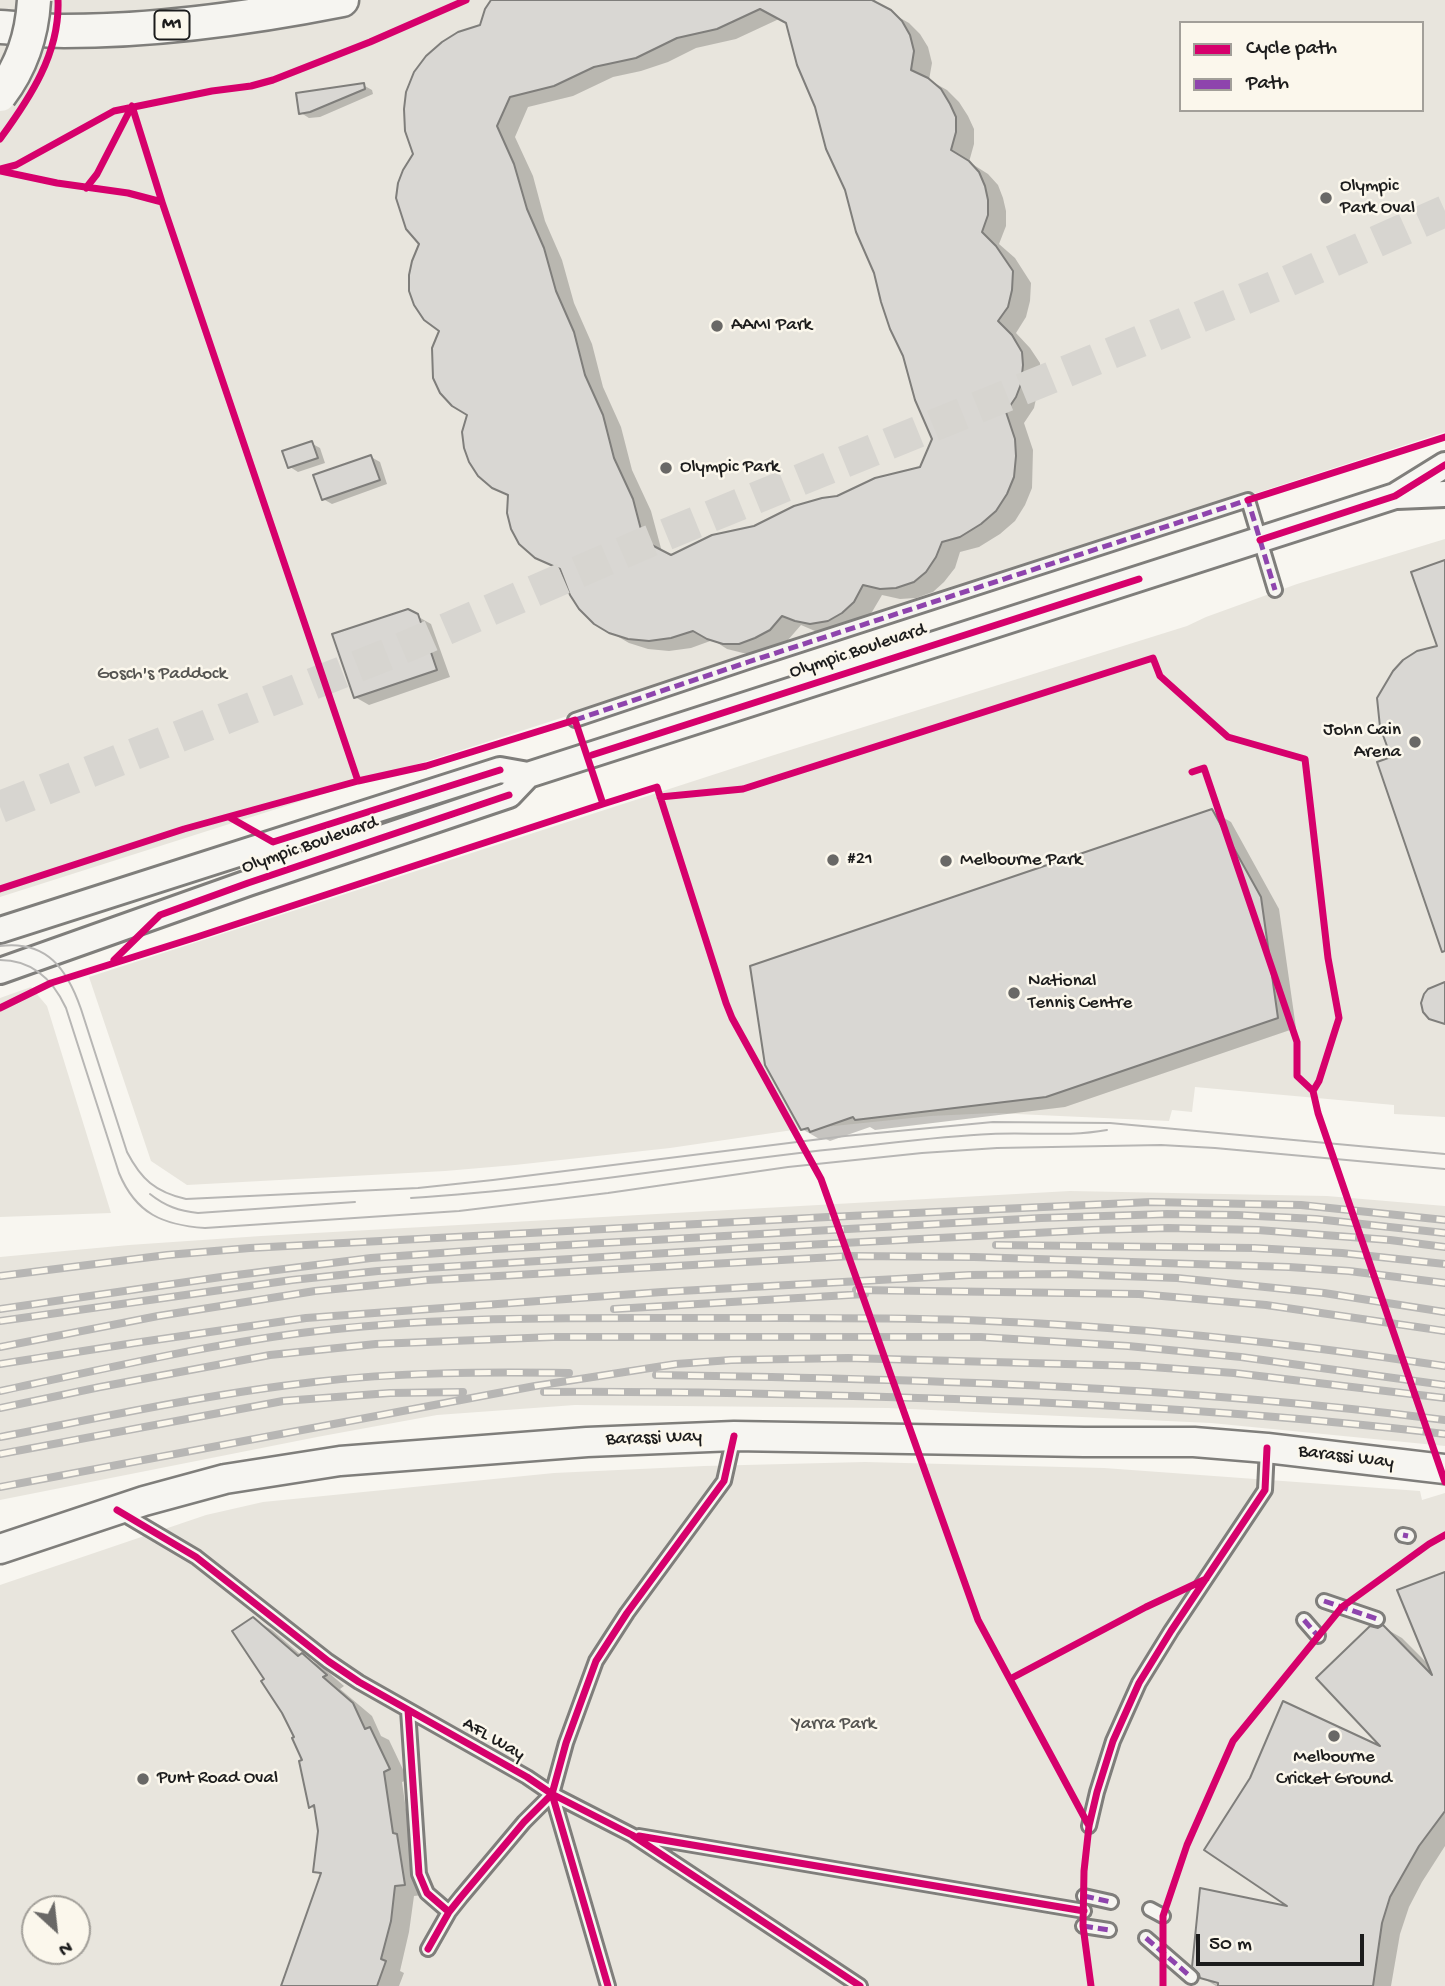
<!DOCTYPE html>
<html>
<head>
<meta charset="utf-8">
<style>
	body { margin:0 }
	#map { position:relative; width:1445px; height:1986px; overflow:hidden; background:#f8f6f0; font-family:"Gochi Hand",sans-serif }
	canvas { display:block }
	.legend { position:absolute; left:1179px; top:21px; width:245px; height:91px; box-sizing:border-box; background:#fbf7ec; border:2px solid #a29f99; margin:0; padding:9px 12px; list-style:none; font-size:21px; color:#1c1c1c }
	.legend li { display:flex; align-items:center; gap:14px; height:35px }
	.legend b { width:35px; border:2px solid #a29f99 }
	.north { position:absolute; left:21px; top:1895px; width:70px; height:70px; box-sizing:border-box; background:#fbf7ec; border:2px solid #a29f99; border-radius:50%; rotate:153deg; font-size:19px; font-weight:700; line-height:28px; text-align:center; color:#1c1c1c }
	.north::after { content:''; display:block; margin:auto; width:24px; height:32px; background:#696866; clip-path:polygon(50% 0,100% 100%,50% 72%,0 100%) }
	.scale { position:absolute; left:1196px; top:1934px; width:168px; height:32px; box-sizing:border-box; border:4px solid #1c1c1c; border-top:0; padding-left:9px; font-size:21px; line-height:24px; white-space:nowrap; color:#1c1c1c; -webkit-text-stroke:5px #fbf7ec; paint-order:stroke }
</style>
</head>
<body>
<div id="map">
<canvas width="1445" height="1986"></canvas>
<ul class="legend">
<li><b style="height:9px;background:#d6006c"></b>Cycle path</li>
<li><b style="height:9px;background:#8e44ad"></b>Path</li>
</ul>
<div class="north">N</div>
<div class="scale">50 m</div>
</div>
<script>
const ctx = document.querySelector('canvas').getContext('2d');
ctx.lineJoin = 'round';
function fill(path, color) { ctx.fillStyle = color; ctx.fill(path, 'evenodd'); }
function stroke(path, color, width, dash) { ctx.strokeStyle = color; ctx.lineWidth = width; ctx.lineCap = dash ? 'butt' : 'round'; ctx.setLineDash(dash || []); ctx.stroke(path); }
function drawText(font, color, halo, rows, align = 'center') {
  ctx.font = font + ' "Gochi Hand",sans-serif'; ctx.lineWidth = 5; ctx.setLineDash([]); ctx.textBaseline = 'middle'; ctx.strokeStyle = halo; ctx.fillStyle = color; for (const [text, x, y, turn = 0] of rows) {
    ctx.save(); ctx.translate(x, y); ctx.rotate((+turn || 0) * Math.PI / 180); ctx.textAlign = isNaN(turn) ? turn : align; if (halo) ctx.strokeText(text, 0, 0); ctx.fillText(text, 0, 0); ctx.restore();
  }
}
const built = new Path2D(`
	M 0,0 L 1445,0 L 1445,432 L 490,741 L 0,897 ZM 1181,23 L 1422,23 L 1422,110 L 1181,110 Z
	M 1445,539 L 1445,1117 L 1394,1114 L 1394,1105 L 1195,1087 L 1192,1112 L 1172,1110 L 1169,1121 L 995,1113 L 931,1116 L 786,1131 L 670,1148 L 515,1165 L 445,1171 L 187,1185 L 151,1161 L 89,977 L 771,756 L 1187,626 L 1206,617 L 1297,584 Z
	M 31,987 L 47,1006 L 111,1213 L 0,1217 L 0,998 Z
	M 1070,1191 L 1327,1196 L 1445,1206 L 1445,1446 L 1211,1423 L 888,1408 L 575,1405 L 437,1415 L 317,1437 L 0,1500 L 0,1257 L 129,1245 L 261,1236 Z
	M 865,1462 L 1104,1468 L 1420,1491 L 1422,1500 L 1445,1493 L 1445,1986 L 0,1986 L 0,1585 L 206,1515 L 263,1502 L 554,1473 L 704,1466 ZM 35,1909 L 77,1909 L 77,1951 L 35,1951 Z`);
const shadow = new Path2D(`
	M 493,0 L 875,0 L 877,5 L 909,23 L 920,34 L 928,47 L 932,63 L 929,80 L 947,90 L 959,102 L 968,116 L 974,129 L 974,144 L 969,162 L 988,174 L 998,185 L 1003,198 L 1006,211 L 1006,226 L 999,244 L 1015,258 L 1031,283 L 1030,301 L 1026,317 L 1016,333 L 1030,348 L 1040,363 L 1041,376 L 1034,408 L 1024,423 L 1033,450 L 1032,488 L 1025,505 L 1015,521 L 1000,534 L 979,547 L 960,552 L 955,568 L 944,582 L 933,592 L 916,598 L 900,599 L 882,595 L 872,612 L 861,623 L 829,634 L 815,631 L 801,625 L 788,640 L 774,648 L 758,654 L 743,653 L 727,649 L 713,640 L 691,648 L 669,651 L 648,649 L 629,643 L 610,632 L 562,571 L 536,557 L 510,497 L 493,487 L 441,331 L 421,244 L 415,154 L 482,26 ZM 779,19 L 788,23 L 934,439 L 921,469 L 671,557 L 662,552 L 651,511 L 632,470 L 621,427 L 603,387 L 592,344 L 574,303 L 562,260 L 545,221 L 533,176 L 515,137 L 528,107 L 573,96 L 613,77 L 641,71 L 668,62 L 696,48 L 736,39 Z
	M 363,85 L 372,90 L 373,94 L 320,117 L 309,118 L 301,113 Z
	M 311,443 L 320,448 L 325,463 L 298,472 L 290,467 Z
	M 371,457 L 380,462 L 387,484 L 332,504 L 323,499 Z
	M 408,611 L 431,624 L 450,677 L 369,705 L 355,697 Z
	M 1212,811 L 1231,822 L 1279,909 L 1296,1028 L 1065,1107 L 875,1130 L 870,1127 L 830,1141 L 824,1138 L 821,1140 L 802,1129 Z
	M 1445,1574 L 1445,1846 L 1422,1882 L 1409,1907 L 1400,1934 L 1391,1986 L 1242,1986 L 1211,1979 L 1215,1984 L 1226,1986 L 1216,1986 L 1201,1977 L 1295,1910 L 1387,1751 L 1378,1629 L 1383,1627 L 1402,1638 L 1431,1667 Z
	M 253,1619 L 272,1630 L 302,1656 L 321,1666 L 344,1686 L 340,1689 L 372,1716 L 381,1736 L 389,1740 L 408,1780 L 402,1782 L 411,1844 L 415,1847 L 423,1895 L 414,1896 L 409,1932 L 400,1971 L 404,1973 L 399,1986 L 284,1986 L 322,1875 L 315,1871 L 320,1831 L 317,1810 L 311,1807 L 304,1760 L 284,1712 L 266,1679 Z`);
const building = new Path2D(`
	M 491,0 L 872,0 L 891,10 L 902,21 L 910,35 L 914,51 L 911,70 L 928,78 L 941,89 L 950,104 L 956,117 L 956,132 L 951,150 L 969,161 L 979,172 L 985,186 L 988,200 L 988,215 L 982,232 L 996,246 L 1013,271 L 1012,290 L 1008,307 L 998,321 L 1012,335 L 1022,352 L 1023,365 L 1021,384 L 1016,397 L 1006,412 L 1015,439 L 1016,456 L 1014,477 L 1007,494 L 996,511 L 981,524 L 960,537 L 942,542 L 936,557 L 926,572 L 914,582 L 896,588 L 880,589 L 863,585 L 854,602 L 842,613 L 828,621 L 810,624 L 795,621 L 782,616 L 770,630 L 755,638 L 739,644 L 723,644 L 707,639 L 693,631 L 671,638 L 649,641 L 628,639 L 609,633 L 594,624 L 579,609 L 570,595 L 560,569 L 535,558 L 519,544 L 511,529 L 507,513 L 508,495 L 492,488 L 478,476 L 469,462 L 464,448 L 462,432 L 467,415 L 452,406 L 440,393 L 433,378 L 432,348 L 439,331 L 424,320 L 414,305 L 409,291 L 409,275 L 412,261 L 419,244 L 406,229 L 396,198 L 398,183 L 403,170 L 413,154 L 405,131 L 404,109 L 406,92 L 414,72 L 426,56 L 442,42 L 458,32 L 480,25 L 485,9 ZM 760,9 L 786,23 L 797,65 L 815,107 L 826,149 L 845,190 L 856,232 L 874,273 L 881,302 L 890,329 L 903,356 L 915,400 L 932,439 L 920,467 L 875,478 L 837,496 L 822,498 L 794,506 L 754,526 L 712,535 L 671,555 L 644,541 L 633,499 L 614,458 L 603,415 L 585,375 L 574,332 L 556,291 L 544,248 L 527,209 L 514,164 L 497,126 L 510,97 L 554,86 L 594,67 L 636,58 L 677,38 L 717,29 Z
	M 364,83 L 365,89 L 310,112 L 299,114 L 296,93 Z
	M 312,441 L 318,458 L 288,468 L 282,451 Z
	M 371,455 L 380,480 L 322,500 L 313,475 Z
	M 1445,560 L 1445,951 L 1442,952 L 1377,762 L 1391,757 L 1380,727 L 1377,698 L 1393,671 L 1403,660 L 1417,651 L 1437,646 L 1411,572 Z
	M 408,609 L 418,614 L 437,670 L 354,698 L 332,634 Z
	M 1212,809 L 1261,897 L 1278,1018 L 1046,1097 L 855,1120 L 853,1117 L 810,1132 L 808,1128 L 801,1130 L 765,1065 L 750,966 Z
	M 1445,982 L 1445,1024 L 1429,1019 L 1423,1012 L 1421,1003 L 1424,994 L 1428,989 Z
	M 1445,1572 L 1445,1811 L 1419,1846 L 1390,1897 L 1382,1923 L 1373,1986 L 1218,1986 L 1218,1983 L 1200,1978 L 1199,1974 L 1192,1967 L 1200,1888 L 1287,1906 L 1204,1850 L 1250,1778 L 1283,1701 L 1380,1746 L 1316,1678 L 1370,1626 L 1378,1628 L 1383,1625 L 1432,1675 L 1397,1590 Z
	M 253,1617 L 298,1656 L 302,1653 L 327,1675 L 323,1677 L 353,1703 L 365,1729 L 370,1727 L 390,1769 L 384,1772 L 393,1833 L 397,1834 L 405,1885 L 395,1886 L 391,1921 L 381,1959 L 386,1961 L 377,1986 L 281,1986 L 321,1873 L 313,1872 L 318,1831 L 314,1805 L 309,1808 L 299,1761 L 302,1760 L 292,1738 L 294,1737 L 282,1713 L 261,1681 L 264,1679 L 232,1631 Z`);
const motorwayTunnel = new Path2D(`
	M 0,807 L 391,653 L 645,543 L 1288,281 L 1445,211`);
const pedestrian = new Path2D(`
	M 575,720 L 748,662 L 1248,500 L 1275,590
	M 120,1512 L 196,1557 L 328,1661 L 359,1682 L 527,1777 L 552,1794 L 632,1835 L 860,1986
	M 1403,1535 L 1408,1536
	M 1324,1601 L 1377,1619
	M 1304,1620 L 1318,1636
	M 408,1710 L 419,1874 L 427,1893 L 449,1912
	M 552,1794 L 608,1986
	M 1089,1826 L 1097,1792 L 1113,1741 L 1139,1683 L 1171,1631 L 1265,1490 L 1267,1448
	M 639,1836 L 1084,1911
	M 1084,1896 L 1111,1902
	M 1150,1909 L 1163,1916
	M 1083,1926 L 1109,1930
	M 1146,1938 L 1191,1977
	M 428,1949 L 449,1912 L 461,1897 L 524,1822 L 552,1794 L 566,1743 L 596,1661 L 627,1613 L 724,1481 L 734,1436`);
const secondary = new Path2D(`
	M 1397,496 L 1445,494
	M 0,930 L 500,770 L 528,775 L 1330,517 L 1395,496 L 1445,465
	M 0,971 L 248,883 L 509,795 L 528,775`);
const primary = new Path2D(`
	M 0,1549 L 144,1501 L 225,1479 L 340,1461 L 587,1442 L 734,1436 L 1084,1442 L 1194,1442 L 1267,1448 L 1445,1469`);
const motorway = new Path2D(`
	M 0,27 C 21,28 43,31 64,31 C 157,31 251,18 342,0`);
const tram = new Path2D(`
	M 0,946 C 47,940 67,969 81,1009 L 127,1152 C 141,1179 155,1192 186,1199 L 418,1188 L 493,1180 L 845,1136 L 993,1122 L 1110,1123 L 1445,1154
	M 0,960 C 32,960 53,980 66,1008 L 119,1173 C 136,1214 163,1225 205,1228 L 459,1211 L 608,1193 L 788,1167 L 922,1153 L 997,1148 L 1161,1145 L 1215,1148 L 1445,1169
	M 150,1194 C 165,1206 179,1211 198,1213 L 355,1202
	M 411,1198 C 559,1189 706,1162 853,1147 C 899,1142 945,1136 991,1134 C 1029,1132 1069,1137 1107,1130`);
const rail = new Path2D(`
	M 996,1245 L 1254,1248 L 1342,1253 L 1445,1264
	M 0,1276 L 167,1255 L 250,1248 L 828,1217 L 1151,1202 L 1301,1205 L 1445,1220
	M 856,1290 L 1139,1294 L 1266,1305 L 1445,1331
	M 0,1309 L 221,1277 L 371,1258 L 496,1249 L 1041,1218 L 1167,1214 L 1237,1215 L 1316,1219 L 1445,1233
	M 614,1309 L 865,1294
	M 0,1321 L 292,1280 L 378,1271 L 747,1248 L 1092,1230 L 1168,1228 L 1258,1230 L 1390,1240 L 1445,1247
	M 0,1347 L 158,1316 L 315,1291 L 427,1280 L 852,1256 L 974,1257 L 1289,1267 L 1349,1271 L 1445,1283
	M 0,1364 L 134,1343 L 306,1318 L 662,1292 L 969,1275 L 1064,1274 L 1177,1278 L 1324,1293 L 1445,1312
	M 656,1375 C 919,1379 1184,1386 1445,1420
	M 0,1391 C 100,1370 200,1346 301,1333 C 431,1316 564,1318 695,1318 C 785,1318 875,1317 965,1320 C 1126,1326 1286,1342 1445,1366
	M 544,1392 C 669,1391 794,1394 918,1398 C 1095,1403 1270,1413 1445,1434
	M 0,1408 L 100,1387 L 270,1355 L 376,1344 L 553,1337 L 981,1337 L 1128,1346 L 1241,1357 L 1445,1385
	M 0,1437 C 104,1417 208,1394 314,1382 C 399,1372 483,1372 569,1373
	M 0,1454 L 283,1401 L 390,1393 L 463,1392
	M 0,1487 L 535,1386 L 676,1364 L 731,1360 L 848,1358 L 1138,1366 L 1234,1373 L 1445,1398`);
const motorwayBridge = new Path2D(`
	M 0,95 C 22,66 32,36 34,0`);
const quiet = new Path2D(`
	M 575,720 L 748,662 L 1248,500 L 1275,590
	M 1403,1535 L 1408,1536
	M 1324,1601 L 1377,1619
	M 1304,1620 L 1318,1636
	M 1084,1896 L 1111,1902
	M 1083,1926 L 1109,1930
	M 1146,1938 L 1191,1977`);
const cycleway = new Path2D(`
	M 132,106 L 162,202
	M 0,139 C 30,98 60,53 58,0
	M 0,169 L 16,165 L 114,111 L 212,91 L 251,86 L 273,80 L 370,42 L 466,0
	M 0,171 L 57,183 L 128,193 L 162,202 L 358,781
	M 86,188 L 97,174 L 132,106
	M 1248,500 L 1445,437
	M 1260,540 L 1395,496 L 1445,465
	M 592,755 L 1139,579
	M 1192,772 L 1204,768 L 1297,1042 L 1297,1076 L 1313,1091 L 1318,1113 L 1445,1482
	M 660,797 L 743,789 L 1153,658 L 1160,676 L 1228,737 L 1305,759 L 1328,958 L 1339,1018 L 1319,1081 L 1313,1091
	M 229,817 L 273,842 L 500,770
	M 0,889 L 184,829 L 358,781 L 426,766 L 575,720 L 603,804 L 657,787 L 726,1003 L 732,1018 L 821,1179 L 978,1620 L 1089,1826
	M 114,960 L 160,915 L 248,883 L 509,795
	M 0,1008 L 51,983 L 197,937 L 603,804
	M 117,1510 L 196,1557 L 328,1661 L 359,1682 L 527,1777 L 552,1794 L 632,1835 L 860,1986
	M 1010,1679 L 1146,1607 L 1206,1579
	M 408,1710 L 419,1874 L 427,1893 L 449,1912
	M 552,1794 L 608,1986
	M 639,1836 L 1084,1911
	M 428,1949 L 449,1912 L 461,1897 L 524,1822 L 552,1794 L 566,1743 L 596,1661 L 627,1613 L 724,1481 L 734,1436
	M 1091,1986 L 1083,1926 L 1084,1871 L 1089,1826 L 1097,1792 L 1113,1741 L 1139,1683 L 1171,1631 L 1265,1490 L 1267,1448
	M 1163,1986 L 1163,1916 L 1187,1845 L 1233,1741 L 1342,1607 L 1429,1544 L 1445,1535`);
const markers = [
	[1326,198,7,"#696866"],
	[717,326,7,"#696866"],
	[666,468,7,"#696866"],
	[1415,742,7,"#696866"],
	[833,860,7,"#696866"],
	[946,861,7,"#696866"],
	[1014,993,7,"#696866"],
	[1334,1736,7,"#696866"],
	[143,1779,7,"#696866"]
];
const shields = [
	[172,25,35]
];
const shieldNames = [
	["M1",172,25]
];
const poiNames = [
	["Olympic",1340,187],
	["Park Oval",1340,209],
	["AAMI Park",731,326],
	["Olympic Park",680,468],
	["John Cain",1401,731,"right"],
	["Arena",1401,753,"right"],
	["#21",847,860],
	["Melbourne Park",960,861],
	["National",1028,982],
	["Tennis Centre",1028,1004],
	["Melbourne",1334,1758,"center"],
	["Cricket Ground",1334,1780,"center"],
	["Punt Road Oval",157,1779]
];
const streetNames = [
	["Olympic Boulevard",858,652,-18],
	["Olympic Boulevard",310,846,-19],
	["Barassi Way",654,1439,-2],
	["Barassi Way",1346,1458,7],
	["AFL Way",493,1740,30]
];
const parkNames = [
	["Gosch's Paddock",162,675],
	["Yarra Park",834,1725]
];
fill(built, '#e8e5dd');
fill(shadow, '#0003');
fill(building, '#d9d7d3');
stroke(building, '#7f7e7b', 2);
stroke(motorwayTunnel, '#d7d5d0', 32, [32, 16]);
stroke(pedestrian, '#7f7e7b', 18);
stroke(secondary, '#7f7e7b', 30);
stroke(primary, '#7f7e7b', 33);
stroke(motorway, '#7f7e7b', 37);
stroke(pedestrian, '#f6f5f1', 12);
stroke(secondary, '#f6f5f1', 24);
stroke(primary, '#f6f5f1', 28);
stroke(motorway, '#f6f5f1', 32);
stroke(tram, '#b7b6b4', 2);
stroke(rail, '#b7b6b4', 8);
stroke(rail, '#fbf7ec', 5, [16]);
stroke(motorwayBridge, '#7f7e7b', 37, []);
stroke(motorwayBridge, '#f6f5f1', 32);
stroke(quiet, '#8e44ad', 5, [10, 5]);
stroke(cycleway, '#d6006c', 7);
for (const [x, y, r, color] of markers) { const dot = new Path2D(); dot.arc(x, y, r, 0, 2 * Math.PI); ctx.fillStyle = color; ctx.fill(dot); stroke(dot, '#fbf7ec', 2.5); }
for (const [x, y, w] of shields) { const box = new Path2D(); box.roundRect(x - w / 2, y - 14.5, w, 29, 5); ctx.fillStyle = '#fbf7ec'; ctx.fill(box); stroke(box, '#1c1c1c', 2); }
drawText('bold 18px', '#1c1c1c', null, shieldNames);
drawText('19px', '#1c1c1c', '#fbf7ec', poiNames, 'left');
drawText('19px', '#1c1c1c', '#fbf7ec', streetNames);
drawText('19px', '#555451', '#fbf7ec', parkNames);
</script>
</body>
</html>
